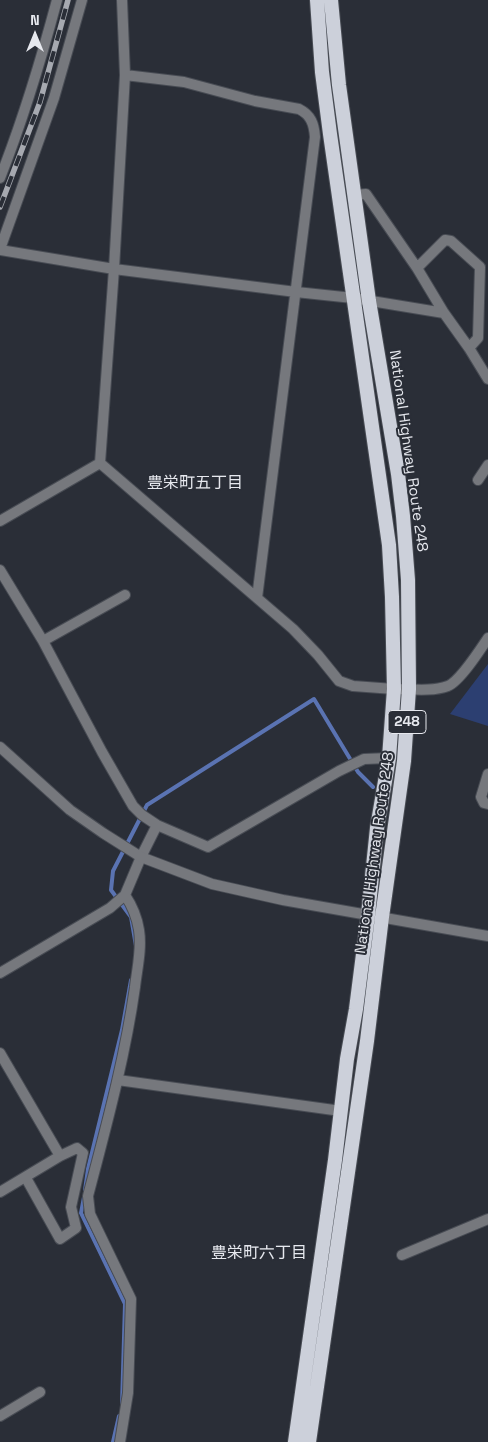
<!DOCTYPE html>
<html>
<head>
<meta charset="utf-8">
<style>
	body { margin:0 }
	#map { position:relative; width:488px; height:1442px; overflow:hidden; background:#2a2e37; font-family:"Space Grotesk",sans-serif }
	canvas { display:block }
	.north { position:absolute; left:10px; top:10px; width:50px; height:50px; -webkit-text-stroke:4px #2a2e37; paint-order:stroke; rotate:0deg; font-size:14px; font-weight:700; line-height:20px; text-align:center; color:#e6e8ee }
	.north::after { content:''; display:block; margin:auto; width:18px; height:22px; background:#e6e8ee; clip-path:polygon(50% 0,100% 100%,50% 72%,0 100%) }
</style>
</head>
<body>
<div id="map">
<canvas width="488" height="1442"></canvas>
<div class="north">N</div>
</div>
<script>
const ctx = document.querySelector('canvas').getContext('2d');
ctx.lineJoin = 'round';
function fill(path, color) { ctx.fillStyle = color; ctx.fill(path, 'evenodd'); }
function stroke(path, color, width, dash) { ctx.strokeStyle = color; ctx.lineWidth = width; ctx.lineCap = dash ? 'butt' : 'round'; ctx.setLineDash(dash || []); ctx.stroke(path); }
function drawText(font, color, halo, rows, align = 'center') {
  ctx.font = font + ' "Space Grotesk","Noto Sans JP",sans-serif'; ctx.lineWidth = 4; ctx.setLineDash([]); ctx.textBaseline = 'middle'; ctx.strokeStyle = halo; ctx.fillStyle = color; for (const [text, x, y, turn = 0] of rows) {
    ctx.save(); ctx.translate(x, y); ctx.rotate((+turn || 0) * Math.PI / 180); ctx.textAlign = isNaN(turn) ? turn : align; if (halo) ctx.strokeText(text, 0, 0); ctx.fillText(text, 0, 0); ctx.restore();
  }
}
const green = new Path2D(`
	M 488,664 L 488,726 L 450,714 Z`);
const stream = new Path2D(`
	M 136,946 L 131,917 L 111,890 L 113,871 L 147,805 L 314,699 L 358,772 L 373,787
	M 85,1190 L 88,1169 L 122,1030 L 131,980
	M 84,1197 L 81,1213 L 125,1304 L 122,1405
	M 113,1442 L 119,1416`);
const minor = new Path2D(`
	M 125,75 L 184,82 L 255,101 L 299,109 C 311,115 314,124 315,137 L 257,598
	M 0,178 C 23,120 41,60 57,0
	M 354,195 L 366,194 L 417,268 L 444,313 L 469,348 L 488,379
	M 0,249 L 54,98 L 82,0
	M 0,250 L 114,269 L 296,292 L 353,298 L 444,313
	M 417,268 L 445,240 L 451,241 L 480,267 L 478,338 L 469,348
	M 100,463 L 114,269 L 125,75 L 122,0
	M 100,463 L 293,629 L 318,655 L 339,681 L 353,686 L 394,689
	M 478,480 L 488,465
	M 0,521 L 100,463
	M 0,570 L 43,641 L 102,752 L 133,806 L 142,815 L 157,825 L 208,847 L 339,771 L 364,759 L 389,758
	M 43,641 L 125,595
	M 488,774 L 481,797 L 484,803 L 488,804
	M 0,973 L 110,908 L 125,895 L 141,857 L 157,825
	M 0,1053 L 60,1156
	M 118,1080 L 341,1111
	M 0,1192 L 60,1156 L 77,1148 L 83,1153 L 71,1207 L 76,1228 L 60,1239 L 26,1178
	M 402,1255 L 488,1219
	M 0,1416 L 40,1392
	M 120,1442 L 128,1393 L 131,1299 L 90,1214 L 88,1196 C 106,1127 125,1058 135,987 C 137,969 142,949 139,930 C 137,917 133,907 125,895`);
const tertiary = new Path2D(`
	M 394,689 C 411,689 431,692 448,686 C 460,681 480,650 488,638
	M 0,747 L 70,810 L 103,833 L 141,857 L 212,884 L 283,900 L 488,936`);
const trunk = new Path2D(`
	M 295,1442 L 335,1160 L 347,1059 L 356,1009 L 368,915 L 377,828 L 389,758 L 394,689 L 392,597 L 389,545 L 330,134 L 322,72 L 317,0
	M 309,1442 L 367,1041 L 382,917 L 404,761 L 409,689 L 408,580 L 403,516 L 398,474 L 369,301 L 339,85 L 331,0`);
const rail = new Path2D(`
	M 0,207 L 40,102 L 68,0`);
const shields = [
	[407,722,38]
];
const shieldNames = [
	["248",407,722]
];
const streetNames = [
	["National Highway Route 248",408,451,82],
	["National Highway Route 248",375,853,-82]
];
const neighbourhoodNames = [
	["豊栄町五丁目",195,484],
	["豊栄町六丁目",259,1254]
];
fill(green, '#2c3f71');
stroke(stream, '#5a73b2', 4);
stroke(minor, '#484c54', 12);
stroke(tertiary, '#484c54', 12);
stroke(trunk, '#484c54', 16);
stroke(minor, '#76787d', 10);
stroke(tertiary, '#76787d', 10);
stroke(trunk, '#ccd0da', 14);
stroke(rail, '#a6a9b0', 5.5);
stroke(rail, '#2a2e37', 4, [11]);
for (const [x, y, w] of shields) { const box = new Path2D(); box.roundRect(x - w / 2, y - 11.5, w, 23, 4); ctx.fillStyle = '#2a2e37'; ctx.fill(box); stroke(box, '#e6e8ee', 1); }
drawText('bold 14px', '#e6e8ee', null, shieldNames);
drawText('15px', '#e6e8ee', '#2a2e37', streetNames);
drawText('16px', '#e6e8ee', '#2a2e37', neighbourhoodNames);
</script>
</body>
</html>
